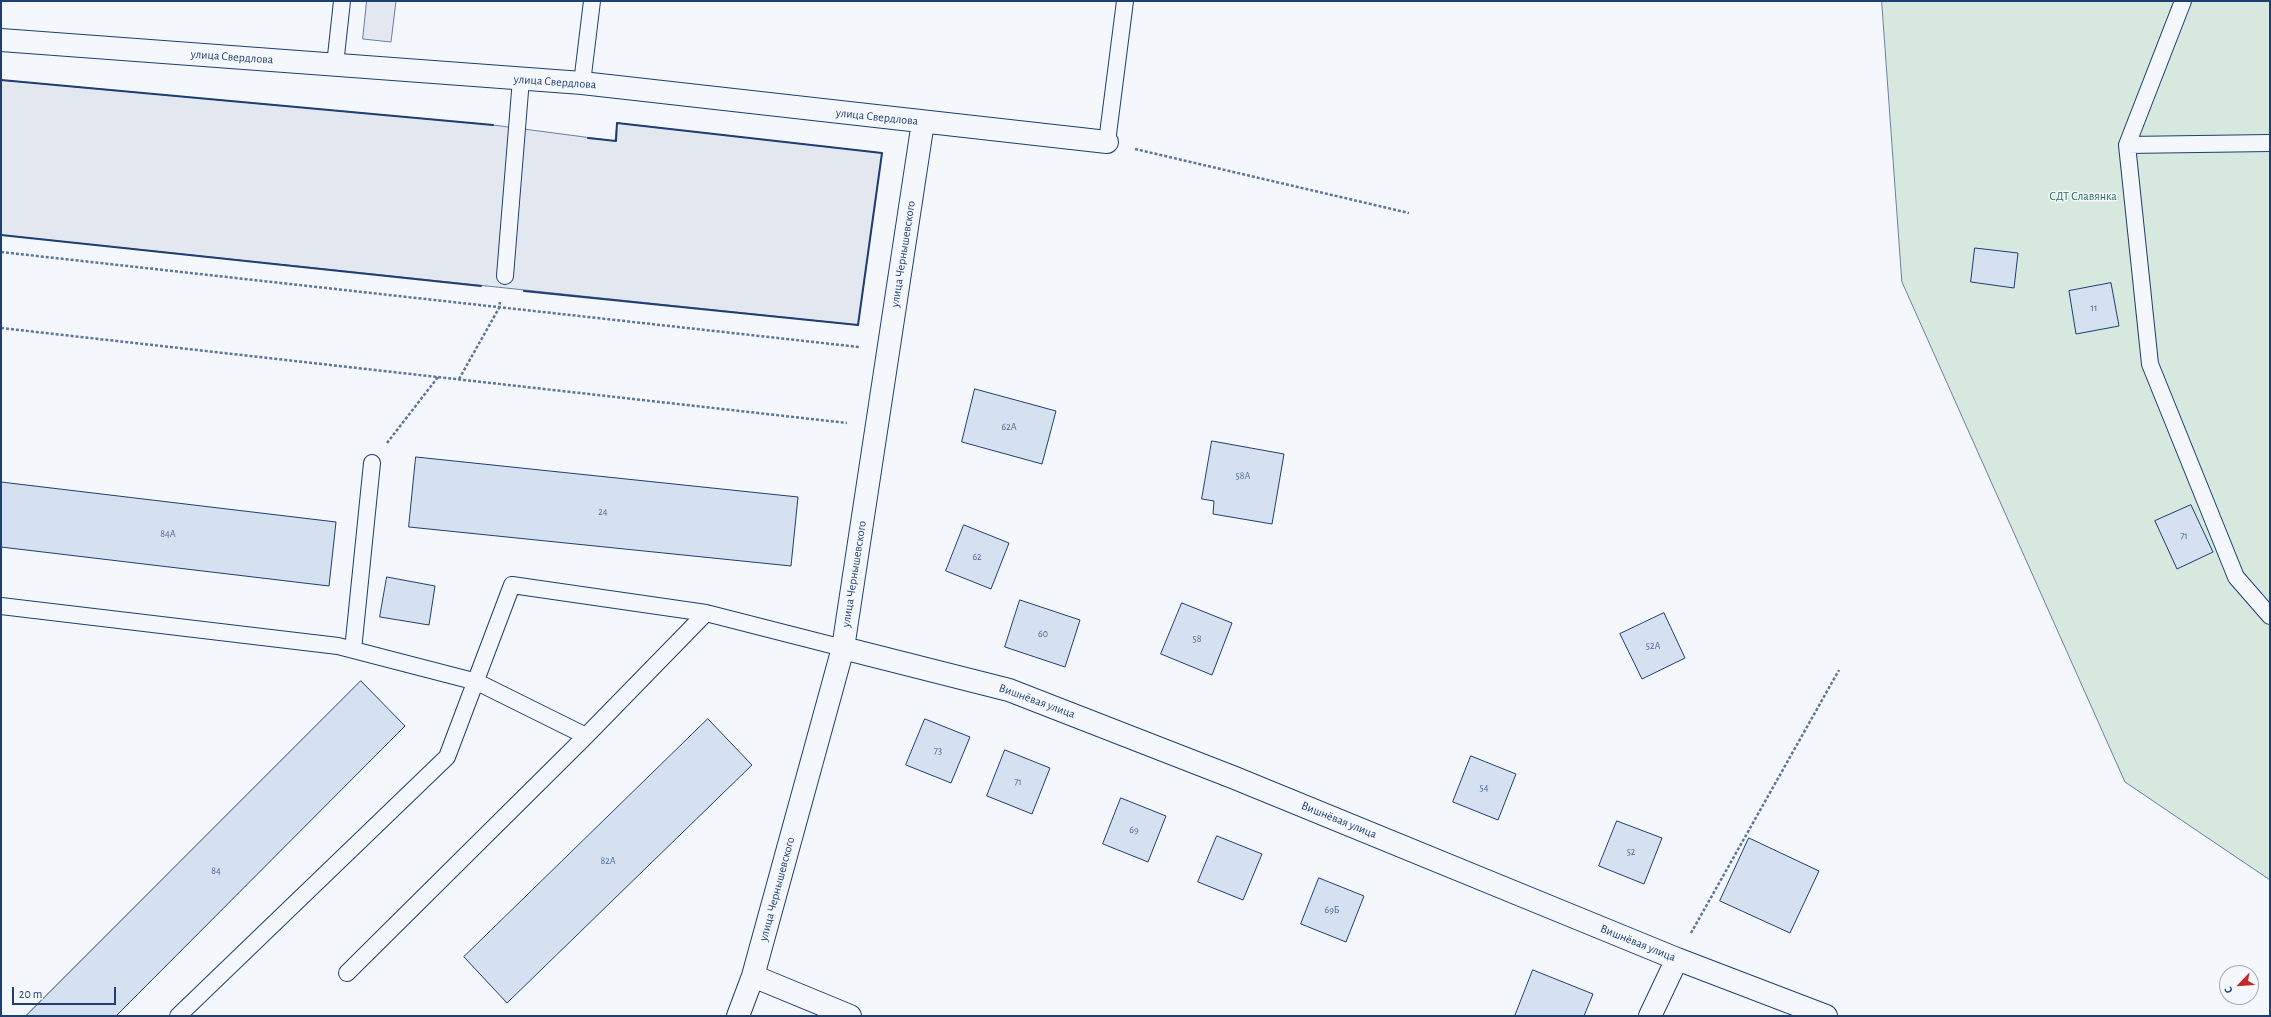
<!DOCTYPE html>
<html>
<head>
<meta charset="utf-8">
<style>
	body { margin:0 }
	#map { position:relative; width:2271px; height:1017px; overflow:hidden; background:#f4f7fb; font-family:"Alegreya Sans",sans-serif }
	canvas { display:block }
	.frame { position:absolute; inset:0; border:2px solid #1d3f73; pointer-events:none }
	.north { position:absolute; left:2219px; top:965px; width:40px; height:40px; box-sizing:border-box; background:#f4f7fb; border:1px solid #9eadc5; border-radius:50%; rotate:245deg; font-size:11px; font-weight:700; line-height:16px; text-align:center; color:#1d3f73 }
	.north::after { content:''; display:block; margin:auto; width:14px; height:18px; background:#c62828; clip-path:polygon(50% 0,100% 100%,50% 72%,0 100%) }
	.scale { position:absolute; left:12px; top:987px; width:104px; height:18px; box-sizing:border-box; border:2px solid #1d3f73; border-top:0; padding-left:5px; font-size:12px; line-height:14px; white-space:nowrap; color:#1d3f73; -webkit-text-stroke:3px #f4f7fb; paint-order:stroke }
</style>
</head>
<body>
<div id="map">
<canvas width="2271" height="1017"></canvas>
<div class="frame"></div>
<div class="north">С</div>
<div class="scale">20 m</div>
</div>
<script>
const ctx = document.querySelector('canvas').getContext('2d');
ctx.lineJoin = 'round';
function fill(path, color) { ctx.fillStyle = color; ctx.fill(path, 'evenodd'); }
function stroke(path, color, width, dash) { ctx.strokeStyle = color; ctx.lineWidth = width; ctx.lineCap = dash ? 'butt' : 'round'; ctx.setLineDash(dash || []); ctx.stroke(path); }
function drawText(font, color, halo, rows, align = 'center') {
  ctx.font = font + ' "Alegreya Sans",sans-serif'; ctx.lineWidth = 3; ctx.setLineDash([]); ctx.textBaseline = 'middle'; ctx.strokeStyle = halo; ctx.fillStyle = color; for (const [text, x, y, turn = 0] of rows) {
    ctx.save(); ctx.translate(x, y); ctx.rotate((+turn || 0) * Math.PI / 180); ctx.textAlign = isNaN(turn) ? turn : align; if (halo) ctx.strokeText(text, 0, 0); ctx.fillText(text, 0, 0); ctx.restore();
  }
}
const green = new Path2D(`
	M 1882,1 L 2270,1 L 2270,880 L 2125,782 L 1902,282 Z`);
const parking = new Path2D(`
	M 367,1 L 396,1 L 391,42 L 363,39 Z
	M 1,80 L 493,125 L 615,141 L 617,123 L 882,153 L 858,325 L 1,235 Z`);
const building = new Path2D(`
	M 1975,248 L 2018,253 L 2014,288 L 1971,282 Z
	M 2111,283 L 2119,326 L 2076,334 L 2069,291 Z
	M 975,389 L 1056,411 L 1042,464 L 962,442 Z
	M 1212,441 L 1284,454 L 1272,524 L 1213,514 L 1214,501 L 1202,499 Z
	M 416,457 L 798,497 L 791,566 L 409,527 Z
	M 1,482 L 336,522 L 329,586 L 1,547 Z
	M 2191,505 L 2213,552 L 2177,569 L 2155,521 Z
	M 964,525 L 1009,543 L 991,589 L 946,571 Z
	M 387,577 L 435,586 L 429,625 L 380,617 Z
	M 1020,600 L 1080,620 L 1065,667 L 1005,647 Z
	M 1182,603 L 1232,623 L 1212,675 L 1161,654 Z
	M 1664,613 L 1685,658 L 1642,679 L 1620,634 Z
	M 361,681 L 405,726 L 116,1016 L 26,1016 Z
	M 708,719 L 752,765 L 507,1003 L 464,957 Z
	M 925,719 L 970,737 L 951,783 L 906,765 Z
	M 1005,750 L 1050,768 L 1032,814 L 987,796 Z
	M 1471,756 L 1516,774 L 1498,820 L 1453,802 Z
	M 1121,798 L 1166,816 L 1148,862 L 1103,844 Z
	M 1617,821 L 1662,838 L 1644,884 L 1599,866 Z
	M 1217,836 L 1262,854 L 1243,900 L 1198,882 Z
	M 1749,838 L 1819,871 L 1790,933 L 1720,901 Z
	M 1319,878 L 1364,896 L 1346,942 L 1301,924 Z
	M 1533,970 L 1593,994 L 1584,1016 L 1515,1016 Z`);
const path = new Path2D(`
	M 1135,149 L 1409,213
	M 1,252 L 859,347
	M 1,328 L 847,423
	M 459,379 L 499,308 L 500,302
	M 387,443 L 438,377
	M 1691,933 L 1839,670`);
const lane = new Path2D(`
	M 2183,1 L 2127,145 L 2150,364 L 2236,577 L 2270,616
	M 335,65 L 342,1
	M 582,83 L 592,1
	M 1107,142 L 1125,1
	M 2127,145 L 2270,143
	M 505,276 L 521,79
	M 1,606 L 338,646 L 477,682 L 586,736
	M 353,650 L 372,463
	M 347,973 L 586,736 L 706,613
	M 178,1016 L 447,757 L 512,585 L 706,613 L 843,648`);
const street = new Path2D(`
	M 1,40 L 582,83 L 1107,142
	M 843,648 L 1009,690 L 1235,778 L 1677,959 L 1826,1016
	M 753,976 L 850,1016
	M 738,1016 L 753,976 L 843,648 L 923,122
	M 1650,1016 L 1677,959`);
const wall = new Path2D(`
	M 1,80 L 493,125
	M 1,235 L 481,286
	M 524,291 L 858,325 L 882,153 L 617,123 L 616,141 L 588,138`);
const numberNames = [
	["11",2094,308],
	["62А",1009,427],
	["58А",1243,476],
	["24",603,512],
	["84А",168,534],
	["71",2184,536],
	["62",977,557],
	["60",1043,634],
	["58",1197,639],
	["52А",1653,646],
	["73",938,751],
	["71",1018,782],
	["54",1484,788],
	["69",1134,830],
	["52",1631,852],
	["82А",608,861],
	["84",216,871],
	["69Б",1332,910]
];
const streetNames = [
	["улица Свердлова",232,57,4],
	["улица Свердлова",555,82,4],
	["улица Свердлова",877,117,6],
	["улица Чернышевского",903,254,-81],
	["улица Чернышевского",854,574,-81],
	["Вишнёвая улица",1037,701,20],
	["Вишнёвая улица",1339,820,22],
	["улица Чернышевского",777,889,-75],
	["Вишнёвая улица",1638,943,22]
];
const parkNames = [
	["СДТ Славянка",2083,196]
];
fill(green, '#d7e8df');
stroke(green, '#687fa3', 1);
fill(parking, '#e3e8f0');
stroke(parking, '#687fa3', 1);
fill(building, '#d5e0f0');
stroke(building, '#1d3f73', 1);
stroke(lane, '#1d3f73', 18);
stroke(street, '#1d3f73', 24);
stroke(path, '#5e769c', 2.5, [3, 2]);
stroke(lane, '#f4f7fb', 16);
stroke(street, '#f4f7fb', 22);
stroke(wall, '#1d3f73', 2);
drawText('10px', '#4b6792', null, numberNames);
drawText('12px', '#1d3f73', '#f4f7fb', streetNames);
drawText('12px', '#2c6c60', '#f4f7fb', parkNames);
</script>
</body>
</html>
